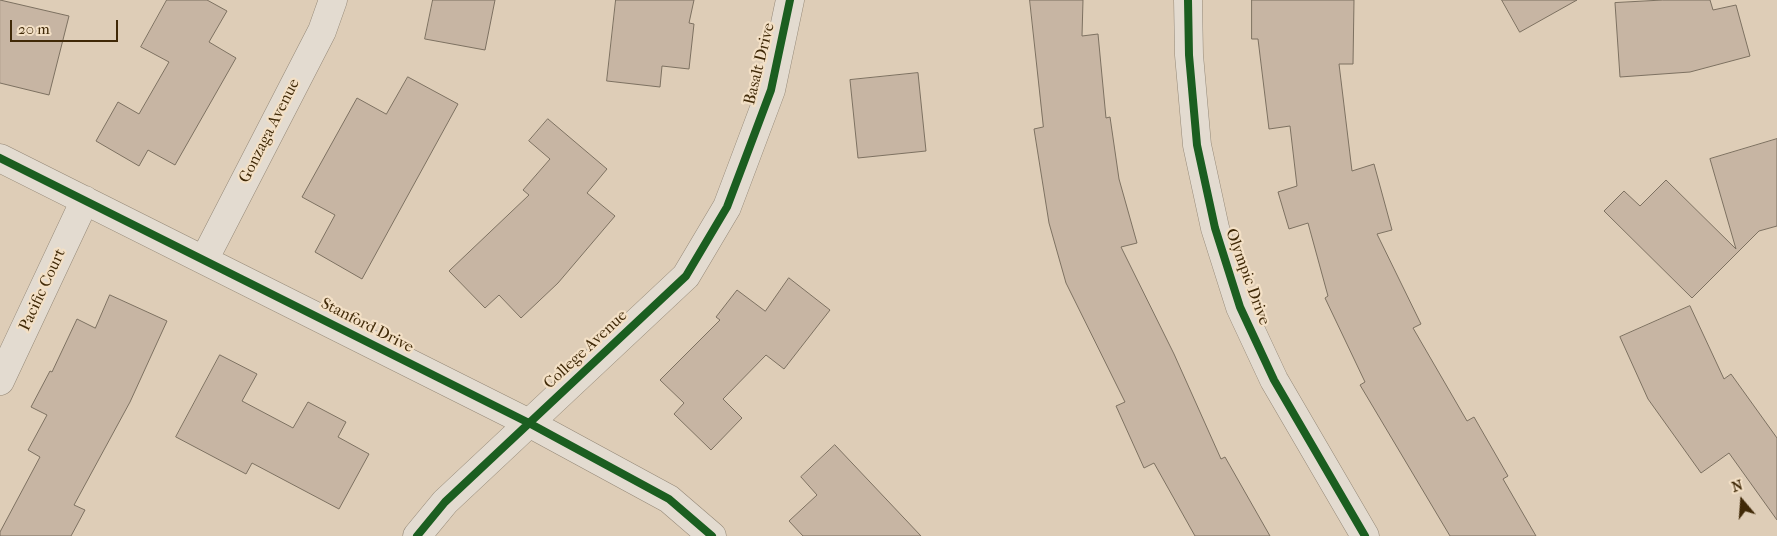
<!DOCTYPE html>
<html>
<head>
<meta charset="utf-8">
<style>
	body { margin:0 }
	#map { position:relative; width:1777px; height:536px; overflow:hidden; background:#decdb7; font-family:"IM FELL French Canon",serif }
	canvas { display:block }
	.north { position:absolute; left:1717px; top:476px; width:50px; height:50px; -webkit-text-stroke:4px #f3e0c6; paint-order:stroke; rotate:342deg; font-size:14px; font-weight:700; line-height:20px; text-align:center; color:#402907 }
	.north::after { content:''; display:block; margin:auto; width:18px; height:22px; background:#402907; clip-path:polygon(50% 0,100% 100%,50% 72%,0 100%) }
	.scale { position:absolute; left:10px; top:20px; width:108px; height:22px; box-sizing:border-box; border:2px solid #402907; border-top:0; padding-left:6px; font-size:15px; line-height:18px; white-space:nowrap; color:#402907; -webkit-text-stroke:4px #f3e0c6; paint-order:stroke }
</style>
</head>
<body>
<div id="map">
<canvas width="1777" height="536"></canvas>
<div class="north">N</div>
<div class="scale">20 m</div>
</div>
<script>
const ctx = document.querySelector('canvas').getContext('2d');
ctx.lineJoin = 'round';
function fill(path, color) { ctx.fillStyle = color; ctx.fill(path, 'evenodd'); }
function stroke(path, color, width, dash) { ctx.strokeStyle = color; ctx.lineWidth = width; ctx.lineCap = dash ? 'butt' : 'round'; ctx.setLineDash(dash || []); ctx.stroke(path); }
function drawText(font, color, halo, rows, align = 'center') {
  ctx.font = font + ' "IM FELL French Canon",serif'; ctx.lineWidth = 4.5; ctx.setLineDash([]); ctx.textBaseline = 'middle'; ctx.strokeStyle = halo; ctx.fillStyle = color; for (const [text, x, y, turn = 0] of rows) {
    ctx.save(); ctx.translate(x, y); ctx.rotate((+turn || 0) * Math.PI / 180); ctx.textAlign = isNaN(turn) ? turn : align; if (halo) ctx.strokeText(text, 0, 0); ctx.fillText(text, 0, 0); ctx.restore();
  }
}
const building = new Path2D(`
	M 0,0 L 69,16 L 49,95 L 0,83 Z
	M 167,0 L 207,0 L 227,11 L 209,42 L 236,58 L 175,165 L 148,150 L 139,166 L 96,141 L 118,102 L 139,114 L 169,62 L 141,47 Z
	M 433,0 L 495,0 L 485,50 L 425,39 Z
	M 616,0 L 694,0 L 689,23 L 694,24 L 689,69 L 662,66 L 660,87 L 607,81 Z
	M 1030,0 L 1083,0 L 1082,36 L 1098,34 L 1106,118 L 1110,117 L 1119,179 L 1137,243 L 1121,247 L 1174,354 L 1221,459 L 1225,457 L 1270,536 L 1195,536 L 1154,463 L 1144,468 L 1116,406 L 1125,402 L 1066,283 L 1049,223 L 1034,129 L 1043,127 Z
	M 1252,0 L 1354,0 L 1353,64 L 1339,64 L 1352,171 L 1374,164 L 1392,230 L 1377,234 L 1421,324 L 1413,328 L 1467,421 L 1474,417 L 1508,476 L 1503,479 L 1536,536 L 1450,536 L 1360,385 L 1365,382 L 1325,298 L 1328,296 L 1308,223 L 1289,229 L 1278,192 L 1297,186 L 1290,126 L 1269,129 L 1258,39 L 1252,39 Z
	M 1502,0 L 1577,0 L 1520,32 Z
	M 1663,0 L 1710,0 L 1713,10 L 1736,5 L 1750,56 L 1690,72 L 1620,77 L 1615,3 Z
	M 918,73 L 926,151 L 858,158 L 850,80 Z
	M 408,77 L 458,104 L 362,279 L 315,252 L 335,215 L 302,197 L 357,98 L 386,114 Z
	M 548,119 L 607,169 L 587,193 L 615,216 L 558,283 L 521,318 L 499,295 L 485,308 L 449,271 L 529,195 L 523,190 L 550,159 L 529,141 Z
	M 1777,139 L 1777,226 L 1759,231 L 1692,298 L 1604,211 L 1624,191 L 1640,206 L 1666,180 L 1736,249 L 1710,159 Z
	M 789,278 L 830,310 L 784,369 L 766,355 L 723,399 L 742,418 L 711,450 L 674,414 L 684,403 L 660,380 L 720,320 L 716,317 L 737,290 L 765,311 Z
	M 110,295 L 167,321 L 130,402 L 74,505 L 85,510 L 71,536 L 0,536 L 0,532 L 40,457 L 28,450 L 47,415 L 31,407 L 50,371 L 52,372 L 77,319 L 95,328 Z
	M 1690,306 L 1724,379 L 1731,374 L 1777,438 L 1777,520 L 1729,453 L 1701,473 L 1648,399 L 1620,337 Z
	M 220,355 L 257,374 L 242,401 L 293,428 L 308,402 L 346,422 L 338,437 L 369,454 L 339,509 L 252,463 L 246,474 L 176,437 Z
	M 835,445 L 921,536 L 803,536 L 789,521 L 817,495 L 801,477 Z`);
const minor = new Path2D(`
	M 1188,0 L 1189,55 L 1197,145 L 1215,228 L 1240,307 L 1274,380 L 1365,536
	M 0,158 L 529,423 L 669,499 L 712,536
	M 204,260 L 322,31 L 333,0
	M 0,381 L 85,200
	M 417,536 L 445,502 L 686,276 L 727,207 L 744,162 L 771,90 L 790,0`);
const cycleway = new Path2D(`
	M 1188,0 L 1189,55 L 1197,145 L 1215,228 L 1240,307 L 1274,380 L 1365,536
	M 0,158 L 529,423 L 669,499 L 712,536
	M 417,536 L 445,502 L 686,276 L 727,207 L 744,162 L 771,90 L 790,0`);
const streetNames = [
	["Basalt Drive",760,64,-76],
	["Gonzaga Avenue",270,131,-63],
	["Olympic Drive",1247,277,70],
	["Pacific Court",43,290,-65],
	["Stanford Drive",367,326,27],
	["College Avenue",586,350,-43]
];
fill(building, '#c7b5a3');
stroke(building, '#7d7161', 1);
stroke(minor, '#948877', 29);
stroke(minor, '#e3dbd0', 28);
stroke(cycleway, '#1b5e20', 8);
drawText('16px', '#402907', '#f3e0c6', streetNames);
</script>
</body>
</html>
